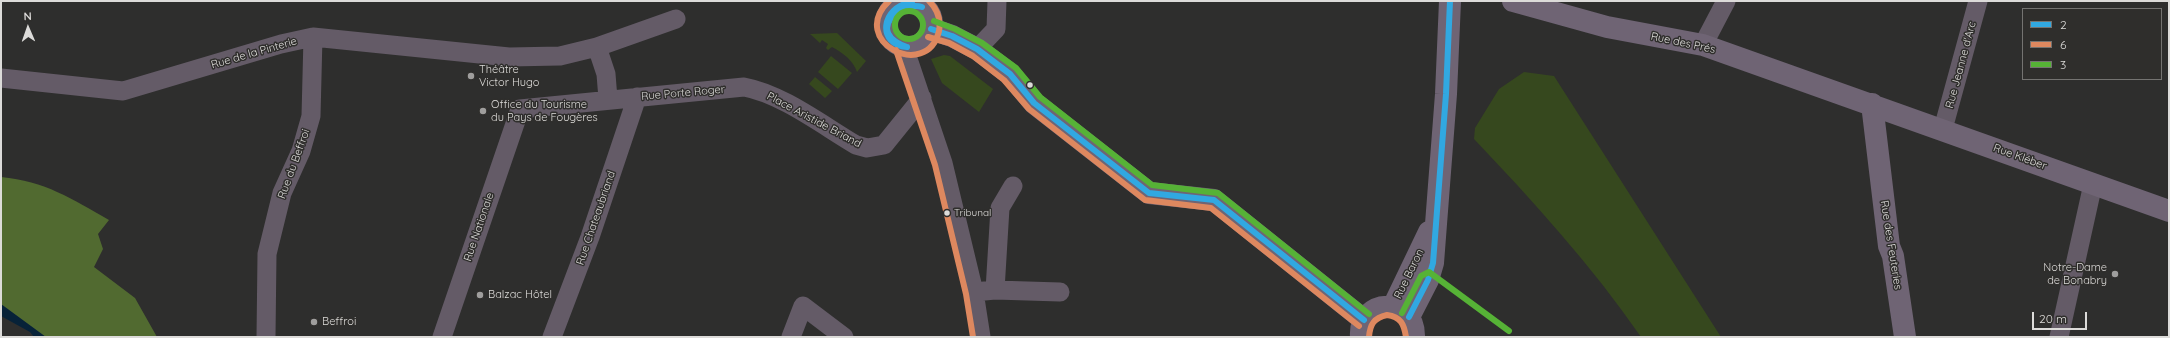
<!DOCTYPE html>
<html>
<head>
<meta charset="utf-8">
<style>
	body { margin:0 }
	#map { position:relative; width:2170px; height:338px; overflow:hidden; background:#2e2e2d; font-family:Quicksand,sans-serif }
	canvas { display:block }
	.frame { position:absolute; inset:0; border:2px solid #dcdbd9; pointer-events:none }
	.legend { position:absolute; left:2022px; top:8px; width:140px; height:72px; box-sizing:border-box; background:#2f2e2c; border:1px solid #747371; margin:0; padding:5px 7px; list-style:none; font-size:12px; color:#dcdbd9 }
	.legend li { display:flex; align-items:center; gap:8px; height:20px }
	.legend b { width:20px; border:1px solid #747371 }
	.north { position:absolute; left:8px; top:8px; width:40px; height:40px; -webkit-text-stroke:3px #2f2e2c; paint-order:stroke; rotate:358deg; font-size:11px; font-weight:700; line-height:16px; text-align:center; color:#dcdbd9 }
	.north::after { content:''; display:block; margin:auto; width:14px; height:18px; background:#dcdbd9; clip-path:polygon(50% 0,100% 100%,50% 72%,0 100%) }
	.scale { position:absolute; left:2032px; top:312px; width:55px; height:18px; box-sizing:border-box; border:2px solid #dcdbd9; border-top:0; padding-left:5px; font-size:12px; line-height:14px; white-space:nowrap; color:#dcdbd9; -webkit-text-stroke:3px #2f2e2c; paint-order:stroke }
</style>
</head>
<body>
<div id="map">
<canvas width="2170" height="338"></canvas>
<div class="frame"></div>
<ul class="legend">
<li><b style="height:5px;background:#31a8e1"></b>2</li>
<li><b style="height:5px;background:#de885f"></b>6</li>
<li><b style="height:5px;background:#56b236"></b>3</li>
</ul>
<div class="north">N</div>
<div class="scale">20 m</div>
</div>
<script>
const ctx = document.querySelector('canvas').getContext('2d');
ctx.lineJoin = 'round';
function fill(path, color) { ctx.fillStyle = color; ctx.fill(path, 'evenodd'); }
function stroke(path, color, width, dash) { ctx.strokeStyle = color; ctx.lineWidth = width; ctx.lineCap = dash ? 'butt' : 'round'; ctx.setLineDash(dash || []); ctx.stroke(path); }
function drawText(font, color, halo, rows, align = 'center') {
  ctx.font = font + ' Quicksand,sans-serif'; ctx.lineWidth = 3; ctx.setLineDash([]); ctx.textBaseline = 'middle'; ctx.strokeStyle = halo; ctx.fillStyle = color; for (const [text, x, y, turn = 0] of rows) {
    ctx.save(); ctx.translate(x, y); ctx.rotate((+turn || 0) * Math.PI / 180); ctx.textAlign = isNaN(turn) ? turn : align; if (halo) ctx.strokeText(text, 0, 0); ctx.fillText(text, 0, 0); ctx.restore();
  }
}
const green = new Path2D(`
	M 837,33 L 866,61 L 857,72 C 853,60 843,53 832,47 L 828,50 L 826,48 L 828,44 L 822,40 L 820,43 L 810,34 Z
	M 944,55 L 950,56 L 993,89 L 979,112 L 942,83 L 931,59 Z
	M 831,56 L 852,73 L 838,89 L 818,72 Z
	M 1524,72 L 1554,76 L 1721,337 L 1641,337 C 1592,266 1533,201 1474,139 L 1475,128 L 1499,89 Z
	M 815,77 L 832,91 L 825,98 L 809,84 Z`);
const forest = new Path2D(`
	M 1,177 C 45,181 72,199 109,220 L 98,234 L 103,249 L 94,267 L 135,298 L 157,337 L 40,337 L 1,310 Z`);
const water = new Path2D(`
	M 1,304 L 46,337 L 34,337 L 30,332 L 1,316 Z`);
const street = new Path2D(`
	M 1703,45 L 1726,1
	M 597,47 L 606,74 L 608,99
	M 904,47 L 943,163 L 974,292 L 981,337
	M 977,49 L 996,29 L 997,1
	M 1,78 L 123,91 L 281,44 L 313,37 L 509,57 L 560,56 L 597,47 L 676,19
	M 1943,129 L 1978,1
	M 995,290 L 1060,292
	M 974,292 L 995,290 L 1000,208 L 1013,186
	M 266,337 L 267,254 L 282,193 L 301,151 L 311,116 L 313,37
	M 442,337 L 520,109 L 744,87 C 782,94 822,125 856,145 L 867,148 L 884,145 L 922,98
	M 552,337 L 590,237 L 637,97
	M 791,337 L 803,306 L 844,337
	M 2059,337 L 2093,184`);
const secondary = new Path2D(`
	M 1513,1 L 1607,27 L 1703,45 L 2169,211
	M886 24a23 23 0 1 1 46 0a23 23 0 1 1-46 0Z
	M 931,29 L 952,36 L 977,49 L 1010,74 L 1034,103 L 1149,193 L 1214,200 L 1364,320
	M 1872,104 L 1889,246 L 1893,256 L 1905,337
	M 1393,307 L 1429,232
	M 1409,317 L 1428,280 L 1433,263 L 1446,94 L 1450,1
	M 1361,337 C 1358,298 1415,295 1414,337`);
const bus1 = new Path2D(`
	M 931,29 L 952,36 L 977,49 L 1010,74 L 1034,103 L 1149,193 L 1214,200 L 1364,320
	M 907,47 C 877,45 880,7 912,2
	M 907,47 C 864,32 901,0 922,7
	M 1409,317 L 1428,280 L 1433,263 L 1446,94 L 1450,1`);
const bus2 = new Path2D(`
	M 889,1 C 847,41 927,82 939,31 C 941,20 937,9 929,1
	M 928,37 L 949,43 L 973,56 L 1004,80 L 1029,109 L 1145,200 L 1211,208 L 1359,326
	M 896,50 L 935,165 L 966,294 L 973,337
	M 1369,337 C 1370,324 1374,318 1387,315 C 1401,317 1404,324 1406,337`);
const bus3 = new Path2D(`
	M895 25a14 14 0 1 1 28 0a14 14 0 1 1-28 0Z
	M 934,21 L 955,29 L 982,43 L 1016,68 L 1040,97 L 1152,185 L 1218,193 L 1369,314
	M 1402,313 L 1421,276 L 1429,272 L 1509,331`);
const markers = [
	[471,76,4,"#9f9e9d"],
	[1030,85,3.5,"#dcdbd9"],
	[483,111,4,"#9f9e9d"],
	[947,213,3.5,"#dcdbd9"],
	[2115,274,4,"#9f9e9d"],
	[480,295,4,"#9f9e9d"],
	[314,322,4,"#9f9e9d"]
];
const busNames = [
	["Tribunal",954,213]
];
const streetNames = [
	["Rue des Prés",1683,43,12],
	["Rue de la Pinterie",254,53,-16],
	["Rue Jeanne d'Arc",1961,65,-75],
	["Rue Porte Roger",683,93,-5],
	["Place Aristide Briand",814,120,28],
	["Rue Kléber",2020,157,20],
	["Rue du Beffroi",294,164,-70],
	["Rue Chateaubriand",596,218,-71],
	["Rue Nationale",479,227,-71],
	["Rue des Feuteries",1891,245,81],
	["Rue Baron",1409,274,-64]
];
const poiNames = [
	["Théâtre",479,70],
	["Victor Hugo",479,83],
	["Office du Tourisme",491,105],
	["du Pays de Fougères",491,118],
	["Notre-Dame",2107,268,"right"],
	["de Bonabry",2107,281,"right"],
	["Balzac Hôtel",488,295],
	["Beffroi",322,322]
];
fill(green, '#36481e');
fill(forest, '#516a30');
fill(water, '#072238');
stroke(street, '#645b67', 19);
stroke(secondary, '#6f6474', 22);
stroke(bus1, '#31a8e1', 6);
stroke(bus2, '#de885f', 6);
stroke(bus3, '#56b236', 6);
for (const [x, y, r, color] of markers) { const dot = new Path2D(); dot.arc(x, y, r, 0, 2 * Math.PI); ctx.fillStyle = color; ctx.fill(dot); stroke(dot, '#2f2e2c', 1.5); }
drawText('10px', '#dcdbd9', '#2f2e2c', busNames, 'left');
drawText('11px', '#dcdbd9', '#2f2e2c', streetNames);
drawText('11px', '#dcdbd9', '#2f2e2c', poiNames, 'left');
</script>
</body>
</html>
